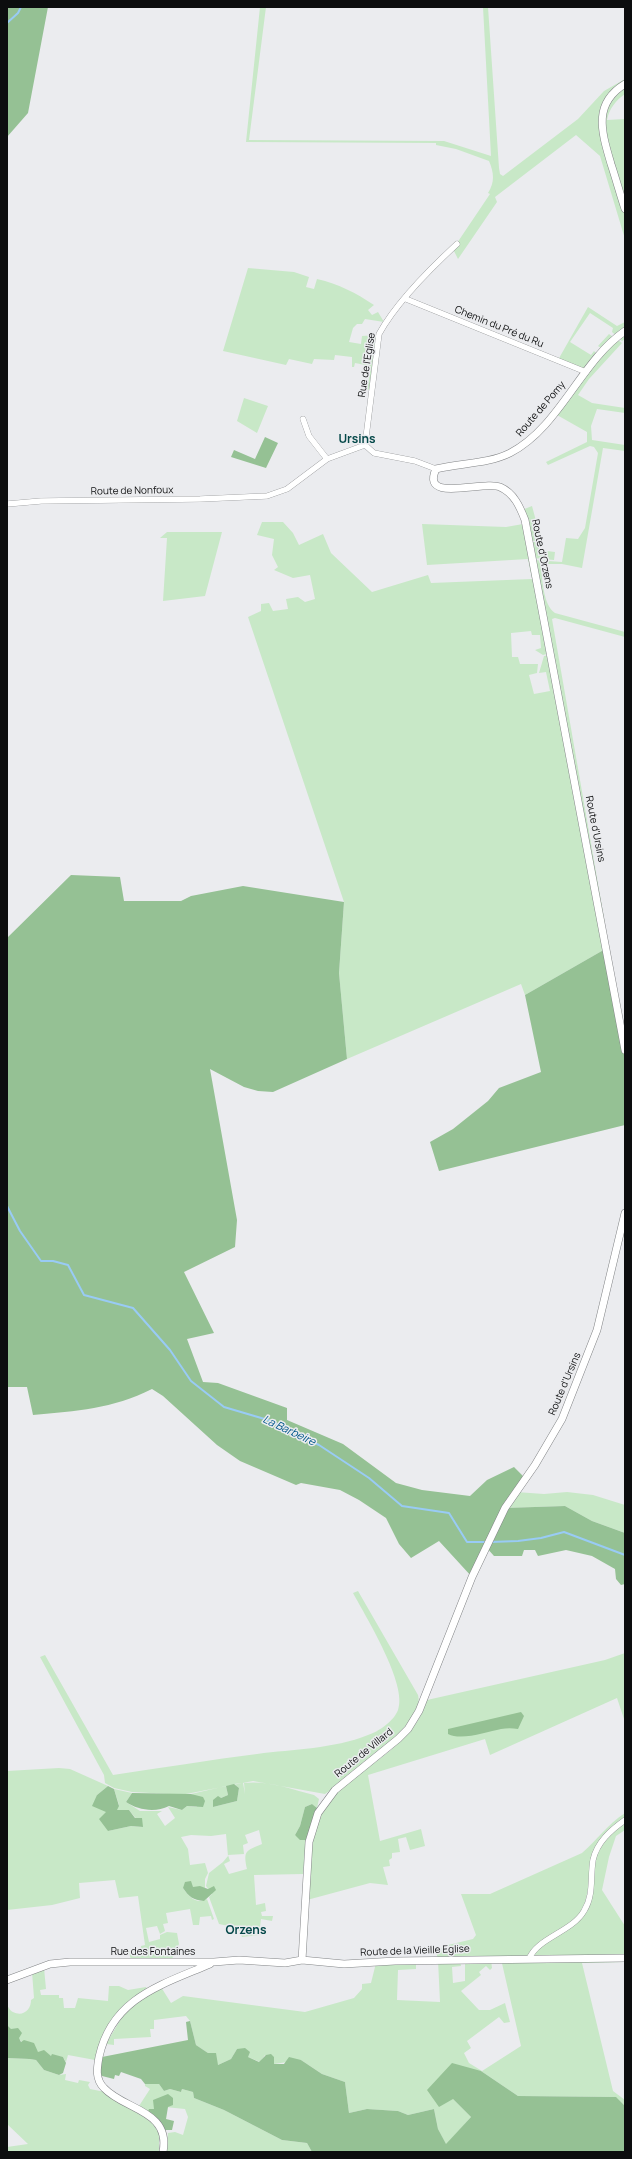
<!DOCTYPE html>
<html>
<head>
<meta charset="utf-8">
<style>
	body { margin:0 }
	#map { position:relative; width:632px; height:2159px; overflow:hidden; background:#ebecef; font-family:Manrope,sans-serif }
	canvas { display:block }
	.frame { position:absolute; inset:0; border:8px solid #0c0d0e; pointer-events:none }
</style>
</head>
<body>
<div id="map">
<canvas width="632" height="2159"></canvas>
<div class="frame"></div>
</div>
<script>
const ctx = document.querySelector('canvas').getContext('2d');
ctx.lineJoin = 'round';
function fill(path, color) { ctx.fillStyle = color; ctx.fill(path, 'evenodd'); }
function stroke(path, color, width, dash) { ctx.strokeStyle = color; ctx.lineWidth = width; ctx.lineCap = dash ? 'butt' : 'round'; ctx.setLineDash(dash || []); ctx.stroke(path); }
function drawText(font, color, halo, rows, align = 'center') {
  ctx.font = font + ' Manrope,sans-serif'; ctx.lineWidth = 3; ctx.setLineDash([]); ctx.textBaseline = 'middle'; ctx.strokeStyle = halo; ctx.fillStyle = color; for (const [text, x, y, turn = 0] of rows) {
    ctx.save(); ctx.translate(x, y); ctx.rotate((+turn || 0) * Math.PI / 180); ctx.textAlign = isNaN(turn) ? turn : align; if (halo) ctx.strokeText(text, 0, 0); ctx.fillText(text, 0, 0); ctx.restore();
  }
}
const green = new Path2D(`
	M 260,7 L 266,7 L 249,140 L 444,141 L 491,156 L 483,7 L 488,7 L 499,168 L 500,174 L 503,176 L 578,119 L 604,91 L 625,79 L 625,94 C 616,100 609,109 607,120 L 625,119 L 625,239 L 600,156 L 576,135 L 495,197 L 497,202 L 458,259 L 453,249 L 490,194 L 488,193 C 495,182 494,173 489,161 L 456,149 L 436,145 L 436,143 L 246,142 Z
	M 248,268 L 294,272 L 309,277 L 306,287 L 314,289 L 317,279 C 339,284 356,293 374,305 L 368,310 L 372,315 L 378,312 L 384,322 L 365,319 L 362,324 L 357,324 L 353,328 L 349,342 L 361,344 L 362,336 L 378,335 L 370,390 L 362,388 L 362,384 L 368,385 L 371,366 L 355,363 L 354,367 L 352,367 L 352,357 L 335,355 L 334,360 L 314,359 L 312,364 L 289,359 L 286,365 L 223,351 Z
	M 588,307 L 617,326 L 625,322 L 625,339 L 622,341 L 612,332 L 613,328 L 590,313 L 570,342 L 591,355 L 594,351 L 598,355 L 586,371 L 558,360 Z
	M 609,334 L 622,343 L 589,379 L 578,395 L 592,403 L 625,408 L 625,413 L 597,409 L 591,426 L 592,440 L 625,445 L 625,451 L 603,448 L 582,568 L 562,564 L 541,564 C 542,578 543,605 555,613 L 625,632 L 625,637 L 555,618 L 552,619 L 604,918 L 607,948 L 525,995 L 521,984 L 347,1059 L 339,973 L 344,902 L 248,617 L 261,611 L 261,604 L 269,603 L 273,611 L 288,609 L 286,599 L 298,597 L 305,602 L 315,599 L 310,575 L 293,578 L 274,570 L 278,567 L 272,555 L 274,539 L 257,535 L 262,522 L 283,522 L 293,533 L 299,545 L 323,534 L 331,553 L 372,592 L 428,575 L 431,583 L 532,579 L 528,559 L 427,565 L 422,524 L 506,527 L 523,524 L 550,653 L 543,655 L 535,650 L 541,648 L 540,635 L 532,635 L 531,631 L 511,633 L 512,657 L 518,657 L 520,664 L 538,664 L 537,673 L 529,675 L 534,694 L 550,691 L 546,672 L 539,673 L 544,656 L 552,655 L 534,560 L 562,562 L 566,538 L 578,539 L 585,528 L 598,453 L 594,447 L 590,446 L 548,465 L 546,462 L 587,442 L 587,432 L 557,415 L 604,350 L 598,346 Z
	M 244,398 L 268,406 L 257,433 L 237,421 Z
	M 532,506 L 539,532 L 541,532 L 540,541 L 530,541 L 522,510 Z
	M 167,532 L 222,532 L 205,596 L 163,601 L 167,538 L 160,538 Z
	M 530,542 L 539,542 L 539,550 L 555,552 L 554,560 L 533,558 Z
	M 516,1492 L 544,1494 L 567,1492 L 593,1495 L 625,1505 L 625,1533 L 592,1521 L 565,1506 L 505,1508 Z
	M 358,1591 L 418,1695 C 425,1720 371,1757 354,1771 C 344,1778 335,1788 325,1794 L 253,1781 L 186,1794 L 169,1794 L 132,1792 L 114,1788 L 105,1783 L 104,1775 L 40,1657 L 45,1655 L 113,1775 C 161,1768 209,1760 257,1754 C 294,1749 333,1749 368,1735 C 378,1732 394,1721 398,1710 C 408,1685 366,1617 353,1593 Z
	M 625,1653 L 625,1722 L 617,1698 L 490,1755 L 485,1739 L 368,1775 L 380,1841 L 421,1829 L 425,1846 L 410,1850 L 406,1837 L 398,1839 L 400,1852 L 392,1853 L 392,1858 L 389,1860 L 390,1866 L 383,1867 L 388,1885 L 370,1883 L 307,1900 C 309,1874 307,1839 320,1815 C 347,1769 411,1754 427,1700 L 605,1660 Z
	M 59,1768 L 70,1769 L 108,1786 L 97,1795 L 107,1812 L 108,1831 L 131,1826 L 143,1827 L 129,1810 L 116,1810 L 119,1805 L 114,1789 L 132,1793 L 126,1802 L 140,1811 L 162,1811 L 157,1814 L 165,1826 L 175,1818 L 168,1807 L 182,1810 L 187,1806 L 197,1807 L 195,1796 L 191,1794 L 226,1786 L 228,1795 L 221,1798 L 213,1807 L 237,1801 L 239,1788 L 234,1784 L 243,1783 L 245,1794 L 244,1783 C 267,1780 291,1789 314,1795 L 319,1799 L 317,1808 L 312,1804 L 305,1807 L 300,1826 L 295,1835 L 306,1840 L 303,1874 L 254,1875 L 256,1905 L 265,1903 L 266,1911 L 261,1912 L 262,1916 L 273,1916 L 272,1921 L 261,1919 L 259,1935 L 242,1937 L 238,1928 L 219,1924 L 209,1897 L 212,1894 L 206,1886 L 209,1873 L 223,1862 L 228,1856 L 226,1834 L 211,1836 L 191,1835 L 181,1837 L 188,1849 L 190,1865 L 205,1863 L 208,1873 L 205,1879 L 205,1889 L 183,1888 C 189,1897 197,1905 207,1899 L 214,1919 L 212,1920 L 211,1916 L 200,1917 L 199,1925 L 193,1925 L 190,1909 L 166,1913 L 168,1923 L 163,1924 L 165,1931 L 160,1934 L 157,1926 L 146,1928 L 149,1942 L 160,1939 L 160,1935 L 167,1932 L 177,1933 L 179,1944 L 171,1961 L 131,1961 L 129,1951 L 141,1949 L 141,1946 L 145,1945 L 138,1896 L 119,1898 L 115,1880 L 79,1883 L 80,1898 L 52,1905 L 7,1910 L 7,1771 ZM 259,1830 L 262,1844 C 246,1851 243,1850 247,1869 L 229,1874 L 224,1864 L 230,1861 L 228,1855 L 244,1854 L 243,1845 L 248,1843 L 245,1835 Z
	M 625,1813 L 625,1819 L 598,1844 L 583,1912 L 528,1958 L 438,1959 L 436,1952 L 444,1946 L 473,1939 L 476,1935 L 461,1894 L 490,1894 L 582,1853 C 598,1839 607,1825 625,1813 Z
	M 625,1821 L 625,1830 L 616,1836 L 609,1857 L 602,1890 L 625,1926 L 625,1962 L 582,1963 L 613,2091 L 625,2100 L 625,2106 L 615,2097 L 518,2096 L 481,2071 L 453,2099 L 471,2117 L 446,2145 L 438,2129 L 434,2109 L 408,2115 L 398,2111 L 367,2109 L 349,2113 L 345,2082 L 322,2074 L 301,2060 L 274,2064 L 265,2055 L 260,2062 L 248,2057 L 237,2049 L 231,2059 L 218,2065 L 208,2053 L 196,2045 L 190,2021 L 186,2016 L 154,2020 L 154,2029 L 150,2029 L 151,2037 L 114,2039 L 114,2045 L 106,2044 L 128,2007 L 161,1987 L 171,2003 L 183,1996 L 305,2012 L 354,1998 L 362,1989 L 362,1984 L 371,1983 L 376,1963 L 416,1962 L 416,1969 L 398,1970 L 397,2000 L 440,2002 L 438,1960 L 460,1960 L 461,1966 L 452,1967 L 453,1983 L 465,1981 L 465,1960 L 491,1960 L 492,1968 L 490,1970 L 486,1966 L 479,1972 L 481,1975 L 461,1991 L 479,2010 L 490,2010 L 505,2003 L 510,2022 L 504,2023 L 499,2017 L 467,2041 L 471,2048 L 464,2053 L 469,2063 L 482,2071 L 521,2046 L 501,1959 L 529,1959 L 532,1953 L 584,1913 L 594,1860 L 600,1844 Z
	M 44,1968 L 46,1989 L 40,1990 L 41,1995 L 59,1995 L 59,1998 L 63,1998 L 64,2008 L 75,2008 L 78,1998 L 108,2001 L 109,1986 L 119,1986 L 128,1990 L 146,1987 L 148,1991 C 116,2010 103,2023 95,2060 L 68,2055 L 66,2062 L 63,2057 L 51,2056 L 38,2052 L 22,2042 L 7,2025 L 7,2006 C 9,2007 10,2011 13,2012 C 23,2017 31,2010 31,2000 L 34,1998 L 32,1972 Z
	M 7,2058 L 30,2059 L 36,2060 L 44,2070 L 59,2075 L 66,2074 L 65,2080 L 78,2083 L 79,2080 L 90,2082 L 88,2085 L 90,2089 L 105,2092 L 151,2121 L 159,2133 L 159,2152 L 7,2152 L 7,2147 L 28,2144 L 7,2124 Z
	M 145,2084 L 159,2084 L 164,2091 L 170,2089 L 181,2092 L 182,2089 L 193,2092 L 194,2098 L 224,2110 L 282,2140 L 307,2143 L 312,2152 L 166,2152 L 168,2133 L 175,2132 L 183,2135 L 188,2117 L 185,2109 L 155,2106 L 154,2110 L 149,2109 L 148,2111 L 139,2106 L 150,2089 L 145,2086 Z`);
const forest = new Path2D(`
	M 7,7 L 48,7 L 28,113 L 7,137 Z
	M 265,437 L 278,443 L 266,468 L 231,457 L 234,450 L 255,459 Z
	M 71,875 L 120,877 L 124,901 L 181,901 L 191,896 L 243,886 L 344,902 L 339,973 L 347,1059 L 273,1092 L 258,1091 L 244,1087 L 210,1069 L 237,1220 L 235,1247 L 184,1272 L 214,1333 L 187,1339 L 203,1382 L 218,1383 L 287,1408 L 287,1420 L 343,1444 L 396,1483 L 422,1490 L 470,1496 L 487,1480 L 514,1467 L 526,1479 L 505,1508 L 565,1506 L 592,1521 L 625,1533 L 625,1584 L 621,1585 L 616,1579 L 615,1569 L 592,1556 L 566,1550 L 538,1556 L 535,1550 L 524,1550 L 522,1556 L 494,1556 L 486,1547 L 472,1577 L 439,1541 L 411,1558 L 399,1544 L 386,1518 L 359,1500 L 340,1490 L 301,1483 L 296,1485 L 240,1461 L 217,1445 L 163,1396 L 152,1389 C 112,1409 77,1411 33,1415 L 27,1387 L 7,1387 L 7,938 Z
	M 607,948 L 625,1050 L 625,1125 L 439,1171 L 430,1142 L 453,1129 L 488,1101 L 499,1088 L 541,1072 L 525,995 Z
	M 521,1712 L 524,1716 L 518,1729 C 512,1728 507,1728 501,1729 C 487,1732 461,1741 448,1734 L 448,1729 Z
	M 234,1784 L 239,1788 L 237,1801 L 213,1807 L 213,1800 L 218,1796 L 221,1798 L 228,1795 L 226,1786 Z
	M 108,1786 L 114,1789 L 119,1806 L 117,1810 L 129,1810 L 135,1818 L 142,1818 L 143,1827 L 131,1826 L 108,1831 L 99,1819 L 106,1812 L 92,1806 L 97,1795 Z
	M 132,1793 L 191,1794 L 203,1797 L 205,1801 L 203,1807 L 187,1806 L 182,1810 L 169,1806 C 155,1813 138,1810 126,1802 Z
	M 312,1804 L 317,1808 L 306,1840 L 300,1840 L 295,1835 L 300,1826 L 305,1807 Z
	M 191,1881 L 193,1887 L 200,1886 L 208,1889 L 214,1886 L 216,1890 L 204,1901 C 193,1900 189,1897 183,1888 L 185,1882 Z
	M 190,2021 L 196,2045 L 208,2053 L 216,2053 L 218,2065 L 231,2059 L 237,2049 L 245,2048 L 250,2052 L 248,2057 L 259,2062 L 266,2055 L 271,2054 L 274,2057 L 274,2064 L 284,2064 L 289,2057 L 301,2060 L 322,2074 L 345,2082 L 349,2113 L 367,2109 L 398,2111 L 408,2115 L 434,2109 L 438,2129 L 446,2144 L 471,2117 L 453,2099 L 439,2107 L 427,2090 L 452,2063 L 481,2071 L 518,2096 L 616,2097 L 625,2106 L 625,2152 L 312,2152 L 307,2143 L 282,2140 L 224,2110 L 194,2098 L 193,2092 L 182,2089 L 181,2092 L 170,2089 L 164,2091 L 159,2084 L 145,2084 L 141,2079 L 121,2072 L 119,2076 L 115,2075 L 114,2079 L 98,2075 L 102,2057 L 188,2040 L 186,2022 Z
	M 7,2025 L 11,2029 L 18,2028 L 22,2033 L 19,2038 L 21,2042 L 24,2040 L 34,2043 L 38,2052 L 44,2050 L 51,2056 L 52,2054 L 63,2057 L 66,2063 L 63,2073 L 59,2075 L 44,2070 L 36,2060 L 30,2059 L 7,2058 Z
	M 168,2094 L 173,2098 L 173,2105 L 168,2107 L 166,2119 L 174,2121 L 172,2130 L 162,2130 L 148,2111 L 149,2109 L 154,2109 L 153,2100 Z`);
const stream = new Path2D(`
	M 7,23 L 18,13 L 21,7
	M 7,1206 L 20,1231 L 41,1261 L 53,1261 L 68,1265 L 84,1295 L 133,1308 L 170,1350 L 191,1381 L 224,1407 L 268,1420 L 319,1445 L 369,1478 L 402,1506 L 449,1513 L 467,1542 L 486,1542
	M 491,1542 L 518,1541 L 541,1538 L 564,1532 L 625,1555`);
const minor = new Path2D(`
	M 406,299 L 586,372
	M 303,419 L 309,436 L 327,459
	M 365,445 L 379,334 C 396,303 431,268 457,244
	M 7,504 L 41,501 L 200,499 L 267,496 L 287,489 L 327,459 L 365,445 L 374,453 L 415,461 L 436,469
	M 529,1959 C 537,1938 572,1932 584,1911 C 594,1895 590,1878 593,1860 C 597,1842 611,1830 625,1820`);
const tertiary = new Path2D(`
	M 625,84 C 592,104 602,133 611,164 C 616,179 620,194 625,209
	M 625,331 C 580,362 560,427 510,453 C 488,464 460,463 436,469 C 420,504 484,480 500,487 C 514,493 520,507 525,520 L 625,1050
	M 302,1960 L 309,1842 L 318,1813 L 335,1790 L 398,1739 L 408,1729 L 419,1711 L 472,1577 L 505,1508 L 535,1465 L 562,1419 L 597,1330 L 625,1213
	M 7,1980 L 50,1964 L 70,1962 L 214,1962 L 239,1960 L 285,1963 L 302,1960 L 344,1964 L 395,1961 L 625,1958
	M 163,2152 C 171,2110 124,2110 104,2088 C 95,2079 97,2068 99,2057 C 112,1998 161,1985 210,1964`);
const streetNames = [
	["Chemin du Pré du Ru",499,327,22],
	["Rue de l'Eglise",367,365,-81],
	["Route de Pomy",541,409,-49],
	["Route de Nonfoux",132,491,-1],
	["Route d'Orzens",542,554,78],
	["Route d'Ursins",595,829,79],
	["Route d'Ursins",565,1384,-67],
	["Route de Villard",364,1753,-39],
	["Route de la Vieille Eglise",415,1951,-2],
	["Rue des Fontaines",153,1952]
];
const waterNames = [
	["La Barbeire",289,1431,25]
];
const quarterNames = [
	["Ursins",357,440],
	["Orzens",246,1931]
];
fill(green, '#c8e8c7');
fill(forest, '#95c194');
stroke(stream, '#99cbf5', 2);
stroke(minor, '#828486', 6);
stroke(tertiary, '#828486', 8);
stroke(minor, '#fff', 5.5);
stroke(tertiary, '#fff', 7);
drawText('10px', '#0c0d0e', '#ebecef', streetNames);
drawText('italic 11px', '#02588b', '#ebecef', waterNames);
drawText('bold 12px', '#054849', '#ebecef', quarterNames);
</script>
</body>
</html>
